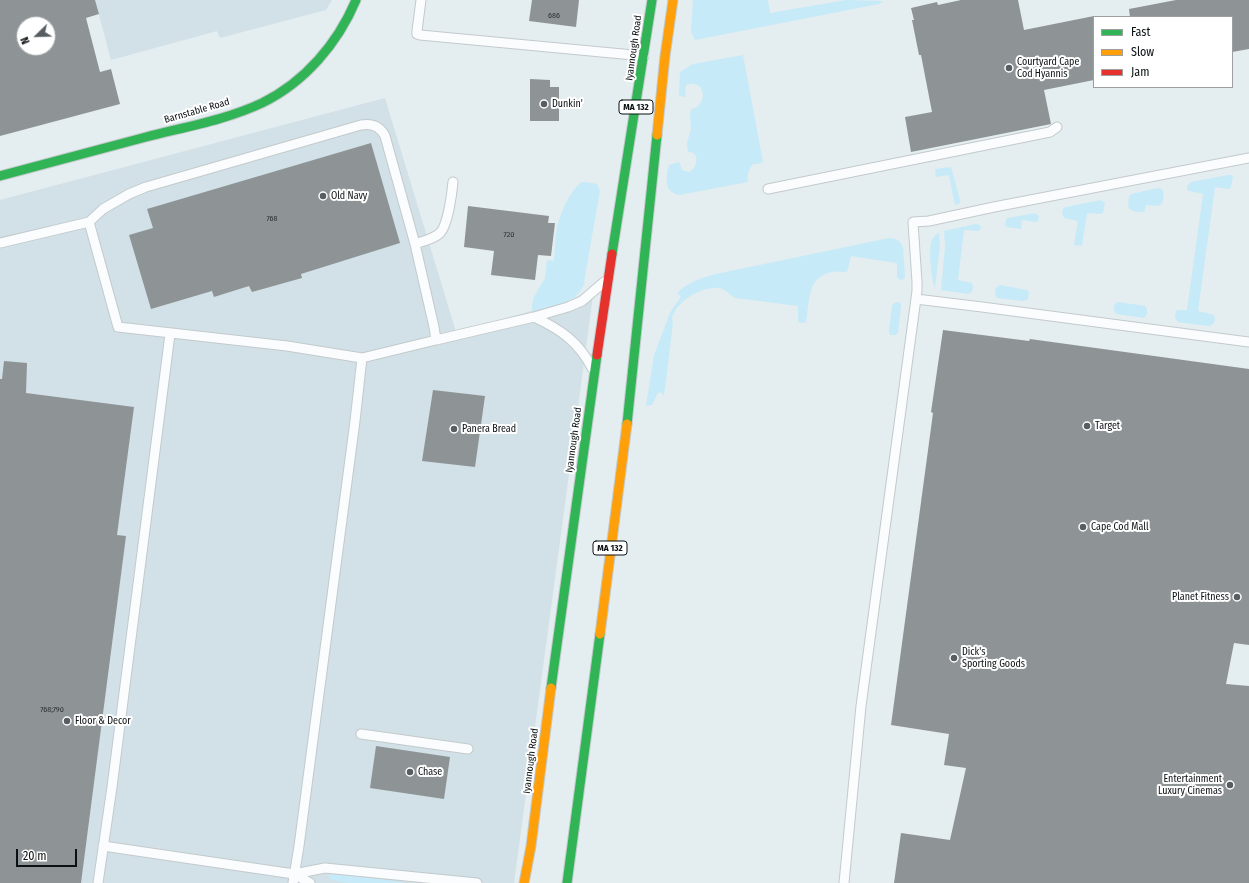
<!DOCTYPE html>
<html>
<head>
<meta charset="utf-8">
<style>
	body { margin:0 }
	#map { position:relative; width:1249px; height:883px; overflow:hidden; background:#e4edf0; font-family:"Fira Sans Condensed",sans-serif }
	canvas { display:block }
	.legend { position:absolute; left:1093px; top:16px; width:140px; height:72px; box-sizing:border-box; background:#fff; border:1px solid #9d9fa0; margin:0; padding:5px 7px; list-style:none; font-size:12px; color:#0b1012 }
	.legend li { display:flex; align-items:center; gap:8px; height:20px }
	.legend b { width:20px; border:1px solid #9d9fa0 }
	.north { position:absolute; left:16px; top:16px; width:40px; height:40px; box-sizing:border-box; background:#fff; border:1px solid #9d9fa0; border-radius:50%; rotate:247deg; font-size:11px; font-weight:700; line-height:16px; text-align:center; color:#0b1012 }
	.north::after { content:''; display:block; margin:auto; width:14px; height:18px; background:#575d60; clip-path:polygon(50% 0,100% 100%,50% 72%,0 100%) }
	.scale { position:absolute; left:16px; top:849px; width:61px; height:18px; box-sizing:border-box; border:2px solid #0b1012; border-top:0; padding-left:5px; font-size:12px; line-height:14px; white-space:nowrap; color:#0b1012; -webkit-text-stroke:3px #fff; paint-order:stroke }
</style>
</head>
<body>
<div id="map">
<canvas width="1249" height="883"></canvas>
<ul class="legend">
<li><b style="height:5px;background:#30b455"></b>Fast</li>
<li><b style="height:5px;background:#ff9f0a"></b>Slow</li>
<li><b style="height:5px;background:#e5322d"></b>Jam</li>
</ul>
<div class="north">N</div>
<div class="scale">20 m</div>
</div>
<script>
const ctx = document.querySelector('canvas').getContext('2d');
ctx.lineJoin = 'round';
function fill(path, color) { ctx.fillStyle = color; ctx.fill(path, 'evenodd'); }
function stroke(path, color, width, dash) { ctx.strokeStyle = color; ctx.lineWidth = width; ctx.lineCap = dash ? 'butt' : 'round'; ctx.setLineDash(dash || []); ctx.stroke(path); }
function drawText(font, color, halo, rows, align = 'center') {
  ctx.font = font + ' "Fira Sans Condensed",sans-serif'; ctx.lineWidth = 4; ctx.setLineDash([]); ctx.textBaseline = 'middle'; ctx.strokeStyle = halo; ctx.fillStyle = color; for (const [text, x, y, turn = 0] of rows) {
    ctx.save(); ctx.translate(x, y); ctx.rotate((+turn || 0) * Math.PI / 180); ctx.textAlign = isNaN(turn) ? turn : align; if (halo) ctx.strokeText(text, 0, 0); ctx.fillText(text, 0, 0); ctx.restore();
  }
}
const built = new Path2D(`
	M 95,0 L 332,0 L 326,10 L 220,38 L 217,31 L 111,60 Z
	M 385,98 L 456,332 L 570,300 L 594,288 L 514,883 L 0,883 L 0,200 Z`);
const green = new Path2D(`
	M 693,0 L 768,0 L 770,13 L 846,0 L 883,1 L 879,4 L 695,40 L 691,32 Z
	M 743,55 L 763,162 L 757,164 L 753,164 C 748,170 747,174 748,182 L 679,195 C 663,191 666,178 669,165 L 679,162 L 682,170 L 689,172 C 697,169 701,151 688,152 L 687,143 L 691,129 L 690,115 L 691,109 C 694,108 698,107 700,104 C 707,94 701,79 686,85 L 685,97 L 680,96 L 679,93 L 680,72 L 693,64 Z
	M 951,167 L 960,200 L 960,203 L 955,205 L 949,175 L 936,177 L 935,169 Z
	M 1228,175 L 1231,175 L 1233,177 L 1231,187 L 1228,189 L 1215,187 L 1198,311 L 1214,315 C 1215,319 1215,322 1212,325 L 1208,326 L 1178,322 L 1175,318 L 1176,311 L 1179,310 L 1187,310 L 1203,194 L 1189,191 L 1187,190 L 1187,186 L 1191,182 Z
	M 582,182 L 586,182 L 597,184 L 600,191 L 585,276 L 584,284 L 581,290 L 575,297 L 564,303 L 532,311 L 532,305 L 534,297 L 545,278 L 547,260 L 554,261 C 555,248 555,232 559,220 C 563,208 571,189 582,182 Z
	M 1158,188 L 1162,189 C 1165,194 1164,203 1159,206 L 1146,205 L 1144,212 C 1138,212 1132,212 1128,207 L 1129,196 L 1131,194 Z
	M 1101,200 L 1105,204 L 1103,213 L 1100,214 L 1087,213 L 1082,246 L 1074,245 L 1078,221 L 1064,218 L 1062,213 L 1063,209 L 1066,207 Z
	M 1035,213 L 1039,216 L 1038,221 L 1036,222 L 1022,220 L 1021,229 L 1007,227 L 1005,225 L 1006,220 L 1008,218 Z
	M 976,224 L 980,225 L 981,228 L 979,231 L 964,230 L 958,280 L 972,283 L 973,287 L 972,292 L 968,294 L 941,290 L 945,247 L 944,231 Z
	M 939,233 L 940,246 L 935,287 C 931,280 929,251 931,243 C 932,238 935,235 939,233 Z
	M 889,238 C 896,238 901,241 903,248 L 905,276 L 904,279 L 900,280 L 897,277 L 897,263 L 851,256 L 847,272 C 842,272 837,271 832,272 C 806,277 810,302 806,322 C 803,323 801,324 798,321 L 798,306 L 736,298 C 730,296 727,290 720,288 C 703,285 676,301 672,318 L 673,323 L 664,396 L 661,392 L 658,393 L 652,405 L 646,406 L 654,355 L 670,313 L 675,305 L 681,297 L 677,293 C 688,282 702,278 716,274 Z
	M 1000,285 L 1027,290 L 1029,293 L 1028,299 L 1023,301 L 997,298 L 995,294 L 996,288 Z
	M 898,302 L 901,304 L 901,306 L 898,332 L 896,335 L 890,335 L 889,331 L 892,306 L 894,303 Z
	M 1118,302 L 1145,306 L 1147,309 L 1147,314 L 1144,318 L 1117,314 L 1114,310 L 1114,305 Z
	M 331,873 L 334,873 L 407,883 L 348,883 L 331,880 L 329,877 Z`);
const building = new Path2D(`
	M 0,0 L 95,0 L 99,14 L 86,18 L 100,72 L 111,69 L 120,104 L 0,136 ZM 24,24 L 48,24 L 48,48 L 24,48 Z
	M 532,0 L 579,0 L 576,27 L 529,21 Z
	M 961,0 L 1018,0 L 1024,30 L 1094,16 L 1094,80 L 1044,90 L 1051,124 L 911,152 L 905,117 L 932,112 L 921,55 L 919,55 L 912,20 L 914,20 L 911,8 L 937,2 L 938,5 Z
	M 1176,0 L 1249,0 L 1249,49 L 1232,52 L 1232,17 L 1130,17 L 1129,9 Z
	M 530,79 L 550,80 L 550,87 L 559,87 L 559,121 L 530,121 Z
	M 371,143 L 400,243 L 301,274 L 302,278 L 252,292 L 249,286 L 214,297 L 212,291 L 151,309 L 129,235 L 153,228 L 147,209 Z
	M 468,206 L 549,216 L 548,223 L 555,223 L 551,256 L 538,255 L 535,280 L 491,275 L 494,251 L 464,247 Z
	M 943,330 L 1029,341 L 1030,339 L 1249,369 L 1249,645 L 1234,643 L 1226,684 L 1249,686 L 1249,883 L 894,883 L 901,833 L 950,840 L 966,768 L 944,765 L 949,734 L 891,725 L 933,413 L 931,412 Z
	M 4,361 L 27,363 L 26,393 L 134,407 L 117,535 L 126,536 L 81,883 L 0,883 L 0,379 L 2,379 Z
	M 433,390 L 485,396 L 475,467 L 422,461 Z
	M 376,746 L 450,757 L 444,799 L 370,788 Z`);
const lane = new Path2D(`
	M 421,0 L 417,31 L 417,34 L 420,35 L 644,56
	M 768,189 L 1050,132 L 1057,127
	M 0,243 L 89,222 L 103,209 L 129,194 L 146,187 L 361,125 C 372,123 380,126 385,136 L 415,244 L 434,327 L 436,340 L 362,358 L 287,346 L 118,327 L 89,222
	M 415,244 C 423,241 434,239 440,233 C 448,225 452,193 453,182
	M 916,299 L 982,307 L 1249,342
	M 534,317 C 560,329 579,342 592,368
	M 436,340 L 534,317 L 568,307 L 582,301 L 604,282
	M 361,734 L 468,749
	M 103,846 L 294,874 L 325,868 L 477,883
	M 294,874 L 310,883
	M 98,883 L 112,787 L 170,334
	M 293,883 L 299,846 L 355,421 L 362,358
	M 844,883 L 861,706 L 917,291 L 917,282 L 913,222 L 929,221 L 994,207 L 1249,158`);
const fast = new Path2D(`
	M 0,176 C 49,163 98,150 146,137 C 185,127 226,120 262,103 C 305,82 338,43 356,0
	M 612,254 L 652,0
	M 627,424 L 657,135
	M 551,688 L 597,355
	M 567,883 L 600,634`);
const slow = new Path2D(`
	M 657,135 L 665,56 L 673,0
	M 600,634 L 627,424
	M 524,883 L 531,846 L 551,688`);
const jam = new Path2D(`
	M 597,355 L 612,254`);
const markers = [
	[1009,68,4,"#575d60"],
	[544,104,4,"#575d60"],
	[323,196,4,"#575d60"],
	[1087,426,4,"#575d60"],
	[454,429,4,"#575d60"],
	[1083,527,4,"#575d60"],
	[1237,597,4,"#575d60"],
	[954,658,4,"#575d60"],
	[67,721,4,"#575d60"],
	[410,772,4,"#575d60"],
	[1230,785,4,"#575d60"]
];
const numberNames = [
	["686",554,16],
	["768",272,219],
	["720",509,235],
	["768;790",52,710]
];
const shields = [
	[636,107,34],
	[610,548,34]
];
const shieldNames = [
	["MA 132",636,107],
	["MA 132",610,548]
];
const streetNames = [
	["Iyannough Road",634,48,-82],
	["Barnstable Road",197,111,-16],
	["Iyannough Road",574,440,-82],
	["Iyannough Road",531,761,-83]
];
const poiNames = [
	["Courtyard Cape",1017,62],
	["Cod Hyannis",1017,74],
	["Dunkin'",552,104],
	["Old Navy",331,196],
	["Target",1095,426],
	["Panera Bread",462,429],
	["Cape Cod Mall",1091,527],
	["Planet Fitness",1229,597,"right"],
	["Dick's",962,652],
	["Sporting Goods",962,664],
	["Floor & Decor",75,721],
	["Chase",418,772],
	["Entertainment",1222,779,"right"],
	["Luxury Cinemas",1222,791,"right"]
];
fill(built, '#d1e1e7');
fill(green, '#c6eaf7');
fill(building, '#8e9496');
stroke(lane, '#c3cacc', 11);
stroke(fast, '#c3cacc', 11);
stroke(slow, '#c3cacc', 11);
stroke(jam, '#c3cacc', 11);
stroke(lane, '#fbfcfd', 9);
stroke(fast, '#30b455', 9);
stroke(slow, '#ff9f0a', 9);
stroke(jam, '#e5322d', 9);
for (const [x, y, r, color] of markers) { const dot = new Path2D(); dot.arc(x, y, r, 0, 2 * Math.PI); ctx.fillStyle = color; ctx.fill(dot); stroke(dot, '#fff', 1.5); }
drawText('8px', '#2c3133', null, numberNames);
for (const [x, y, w] of shields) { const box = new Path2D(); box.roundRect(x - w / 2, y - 7, w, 14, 3); ctx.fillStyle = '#fff'; ctx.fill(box); stroke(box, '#0b1012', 1); }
drawText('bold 9px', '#0b1012', null, shieldNames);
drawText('10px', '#0b1012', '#fff', streetNames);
drawText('10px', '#0b1012', '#fff', poiNames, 'left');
</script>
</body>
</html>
